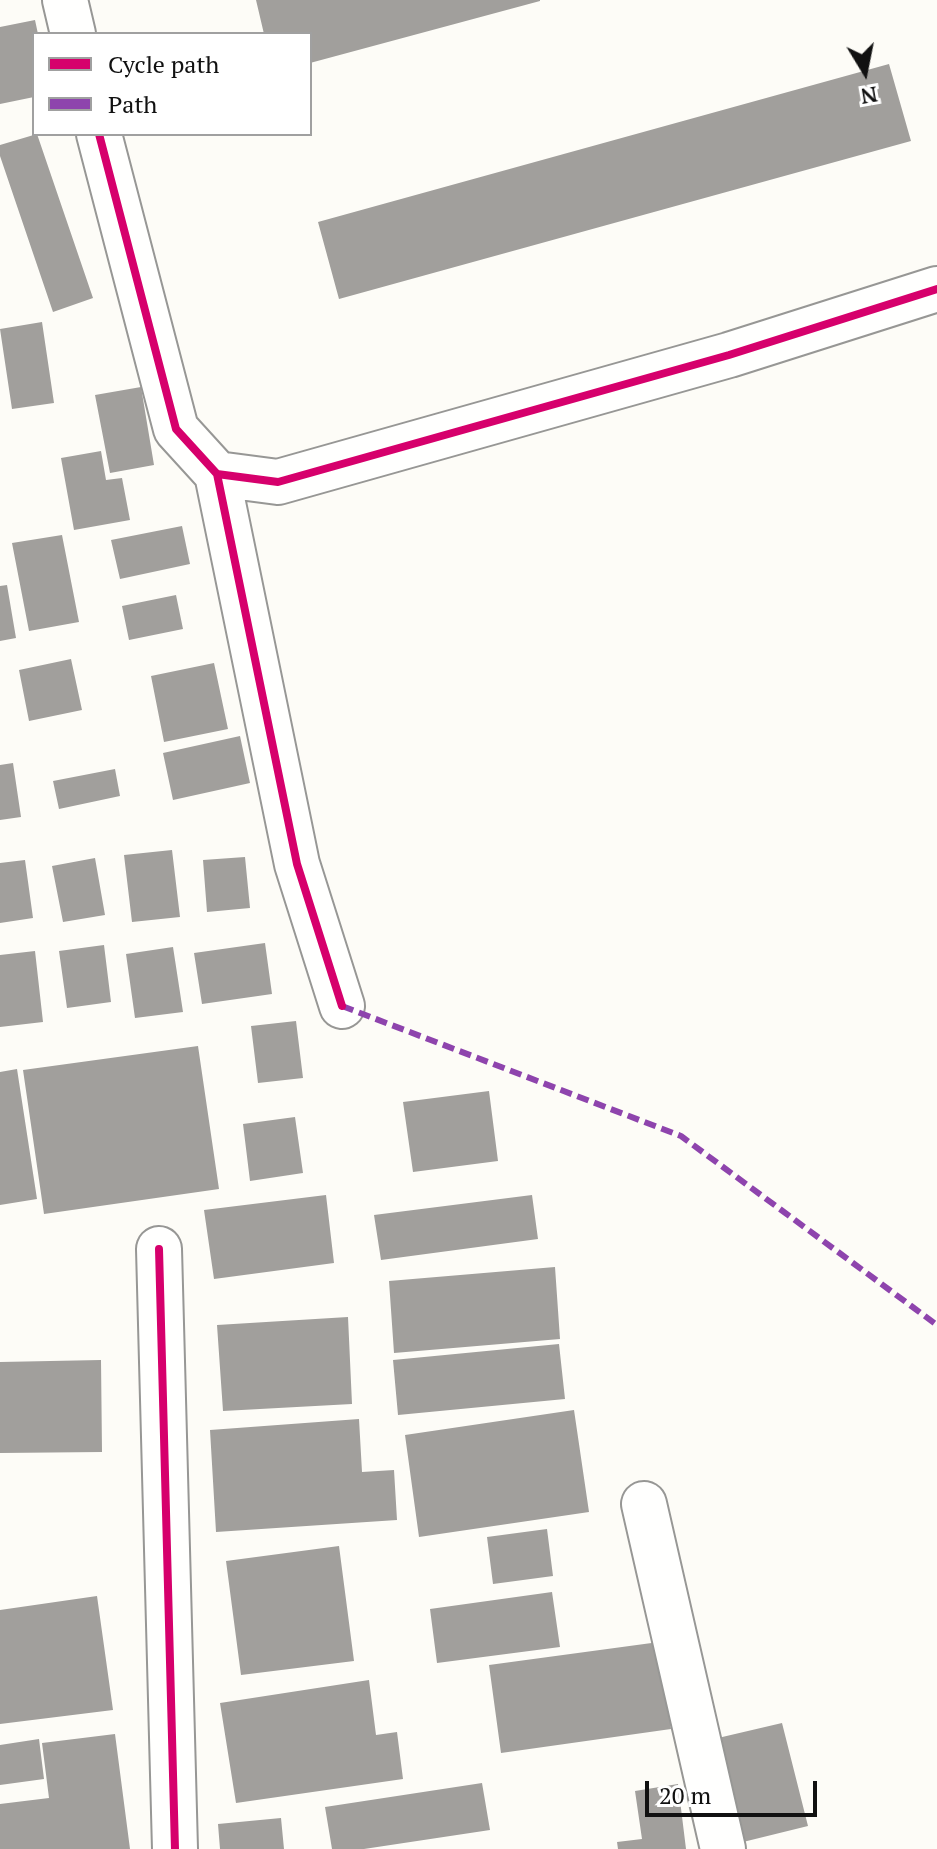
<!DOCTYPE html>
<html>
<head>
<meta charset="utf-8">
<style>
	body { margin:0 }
	#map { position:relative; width:937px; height:1849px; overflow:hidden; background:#fdfcf7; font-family:"PT Serif",serif }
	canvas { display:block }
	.legend { position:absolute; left:32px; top:32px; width:280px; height:104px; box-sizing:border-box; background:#fff; border:2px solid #a0a0a0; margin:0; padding:10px 14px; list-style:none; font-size:24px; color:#111 }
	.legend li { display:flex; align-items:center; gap:16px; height:40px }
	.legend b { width:40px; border:2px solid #a0a0a0 }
	.north { position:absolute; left:825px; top:32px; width:80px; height:80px; -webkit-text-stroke:6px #fff; paint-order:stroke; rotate:170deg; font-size:22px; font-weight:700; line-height:32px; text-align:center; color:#111 }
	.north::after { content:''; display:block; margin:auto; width:28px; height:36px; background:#111; clip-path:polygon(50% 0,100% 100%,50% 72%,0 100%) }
	.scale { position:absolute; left:645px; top:1781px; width:172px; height:36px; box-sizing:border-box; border:4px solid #111; border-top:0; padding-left:10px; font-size:24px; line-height:28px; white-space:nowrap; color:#111; -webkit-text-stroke:6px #fff; paint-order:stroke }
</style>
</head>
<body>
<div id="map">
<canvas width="937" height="1849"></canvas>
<ul class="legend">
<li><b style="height:10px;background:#d6006c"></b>Cycle path</li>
<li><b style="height:10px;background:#8e44ad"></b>Path</li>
</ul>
<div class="north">N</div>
<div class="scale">20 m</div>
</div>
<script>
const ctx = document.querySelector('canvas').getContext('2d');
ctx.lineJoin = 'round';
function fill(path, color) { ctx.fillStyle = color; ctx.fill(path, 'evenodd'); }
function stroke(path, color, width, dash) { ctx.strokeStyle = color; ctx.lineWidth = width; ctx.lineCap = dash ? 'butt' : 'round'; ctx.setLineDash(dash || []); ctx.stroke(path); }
const building = new Path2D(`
	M 256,0 L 540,0 L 540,1 L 310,63 L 310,34 L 264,34 Z
	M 35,20 L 38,34 L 34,34 L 34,97 L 0,104 L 0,27 Z
	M 889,64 L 911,141 L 339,299 L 318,222 Z
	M 37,134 L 93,298 L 53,312 L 0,156 L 0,145 Z
	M 42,322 L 54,403 L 12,409 L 0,329 Z
	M 141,387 L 154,465 L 110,473 L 95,395 Z
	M 101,451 L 106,480 L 122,478 L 130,520 L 74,530 L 61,458 Z
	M 182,526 L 190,564 L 120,579 L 111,540 Z
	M 62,535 L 79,622 L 29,631 L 12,543 Z
	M 7,585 L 16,638 L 0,641 L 0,586 Z
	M 176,595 L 183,629 L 129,640 L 122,606 Z
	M 71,659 L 82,710 L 29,721 L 19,670 Z
	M 214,663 L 228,729 L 164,742 L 151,676 Z
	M 240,736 L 250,783 L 173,800 L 163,753 Z
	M 13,763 L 21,817 L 0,820 L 0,765 Z
	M 115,769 L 120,796 L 59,809 L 53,781 Z
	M 172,850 L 180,917 L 132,922 L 124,855 Z
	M 245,857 L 250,908 L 207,912 L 203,860 Z
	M 95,858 L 105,915 L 63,922 L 52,866 Z
	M 25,860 L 33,918 L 0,923 L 0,863 Z
	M 265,943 L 272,994 L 202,1004 L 194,953 Z
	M 104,945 L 111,1002 L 67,1008 L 59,951 Z
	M 173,947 L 183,1012 L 135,1018 L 126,954 Z
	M 35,951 L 43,1022 L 0,1027 L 0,955 Z
	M 296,1021 L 303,1078 L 258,1083 L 251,1026 Z
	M 198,1046 L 219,1189 L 44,1214 L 23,1070 Z
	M 17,1069 L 37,1199 L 0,1205 L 0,1072 Z
	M 489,1091 L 498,1161 L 413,1172 L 403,1102 Z
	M 295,1117 L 303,1173 L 250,1181 L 243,1124 Z
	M 326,1195 L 334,1263 L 214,1279 L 204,1210 Z
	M 532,1195 L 538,1239 L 381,1260 L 374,1215 Z
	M 555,1267 L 560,1339 L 394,1353 L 389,1281 Z
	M 348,1317 L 352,1404 L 223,1411 L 217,1325 Z
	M 559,1344 L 565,1399 L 398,1415 L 393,1360 Z
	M 101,1360 L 102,1452 L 0,1453 L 0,1362 Z
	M 574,1410 L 589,1512 L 419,1537 L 405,1435 Z
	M 359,1419 L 362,1472 L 394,1470 L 397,1520 L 216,1532 L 210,1430 Z
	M 547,1529 L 553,1576 L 493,1584 L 487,1537 Z
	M 339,1546 L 354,1661 L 241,1675 L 226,1561 Z
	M 552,1592 L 560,1647 L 437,1663 L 430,1609 Z
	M 97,1596 L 113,1710 L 0,1724 L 0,1610 Z
	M 659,1642 L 671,1729 L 501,1753 L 489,1665 Z
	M 369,1680 L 376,1735 L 397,1732 L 403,1779 L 236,1803 L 220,1703 Z
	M 782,1723 L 808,1826 L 743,1842 L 718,1738 Z
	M 115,1734 L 130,1849 L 0,1849 L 0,1804 L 49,1798 L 42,1743 Z
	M 39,1739 L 44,1779 L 0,1785 L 0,1745 Z
	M 482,1783 L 490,1830 L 364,1849 L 332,1849 L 325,1807 Z
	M 678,1784 L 686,1849 L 618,1849 L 617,1842 L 642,1839 L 635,1791 Z
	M 281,1818 L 284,1849 L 220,1849 L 218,1824 Z`);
const minor = new Path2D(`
	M 65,0 L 73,34
	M 99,134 L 176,429 L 217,474 L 297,864 L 342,1006
	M 217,474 L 278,482 L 729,355 L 937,289
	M 159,1249 L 175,1849
	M 644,1504 L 723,1849`);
const quiet = new Path2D(`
	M 342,1006 L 681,1136 L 937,1325`);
const cycleway = new Path2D(`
	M 99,134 L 176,429 L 217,474 L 297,864 L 342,1006
	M 217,474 L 278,482 L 729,355 L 937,289
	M 159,1249 L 175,1849`);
fill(building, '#a19f9c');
stroke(minor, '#979795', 48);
stroke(minor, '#fffffe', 44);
stroke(quiet, '#8e44ad', 6, [12, 6]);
stroke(cycleway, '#d6006c', 8);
</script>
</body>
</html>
